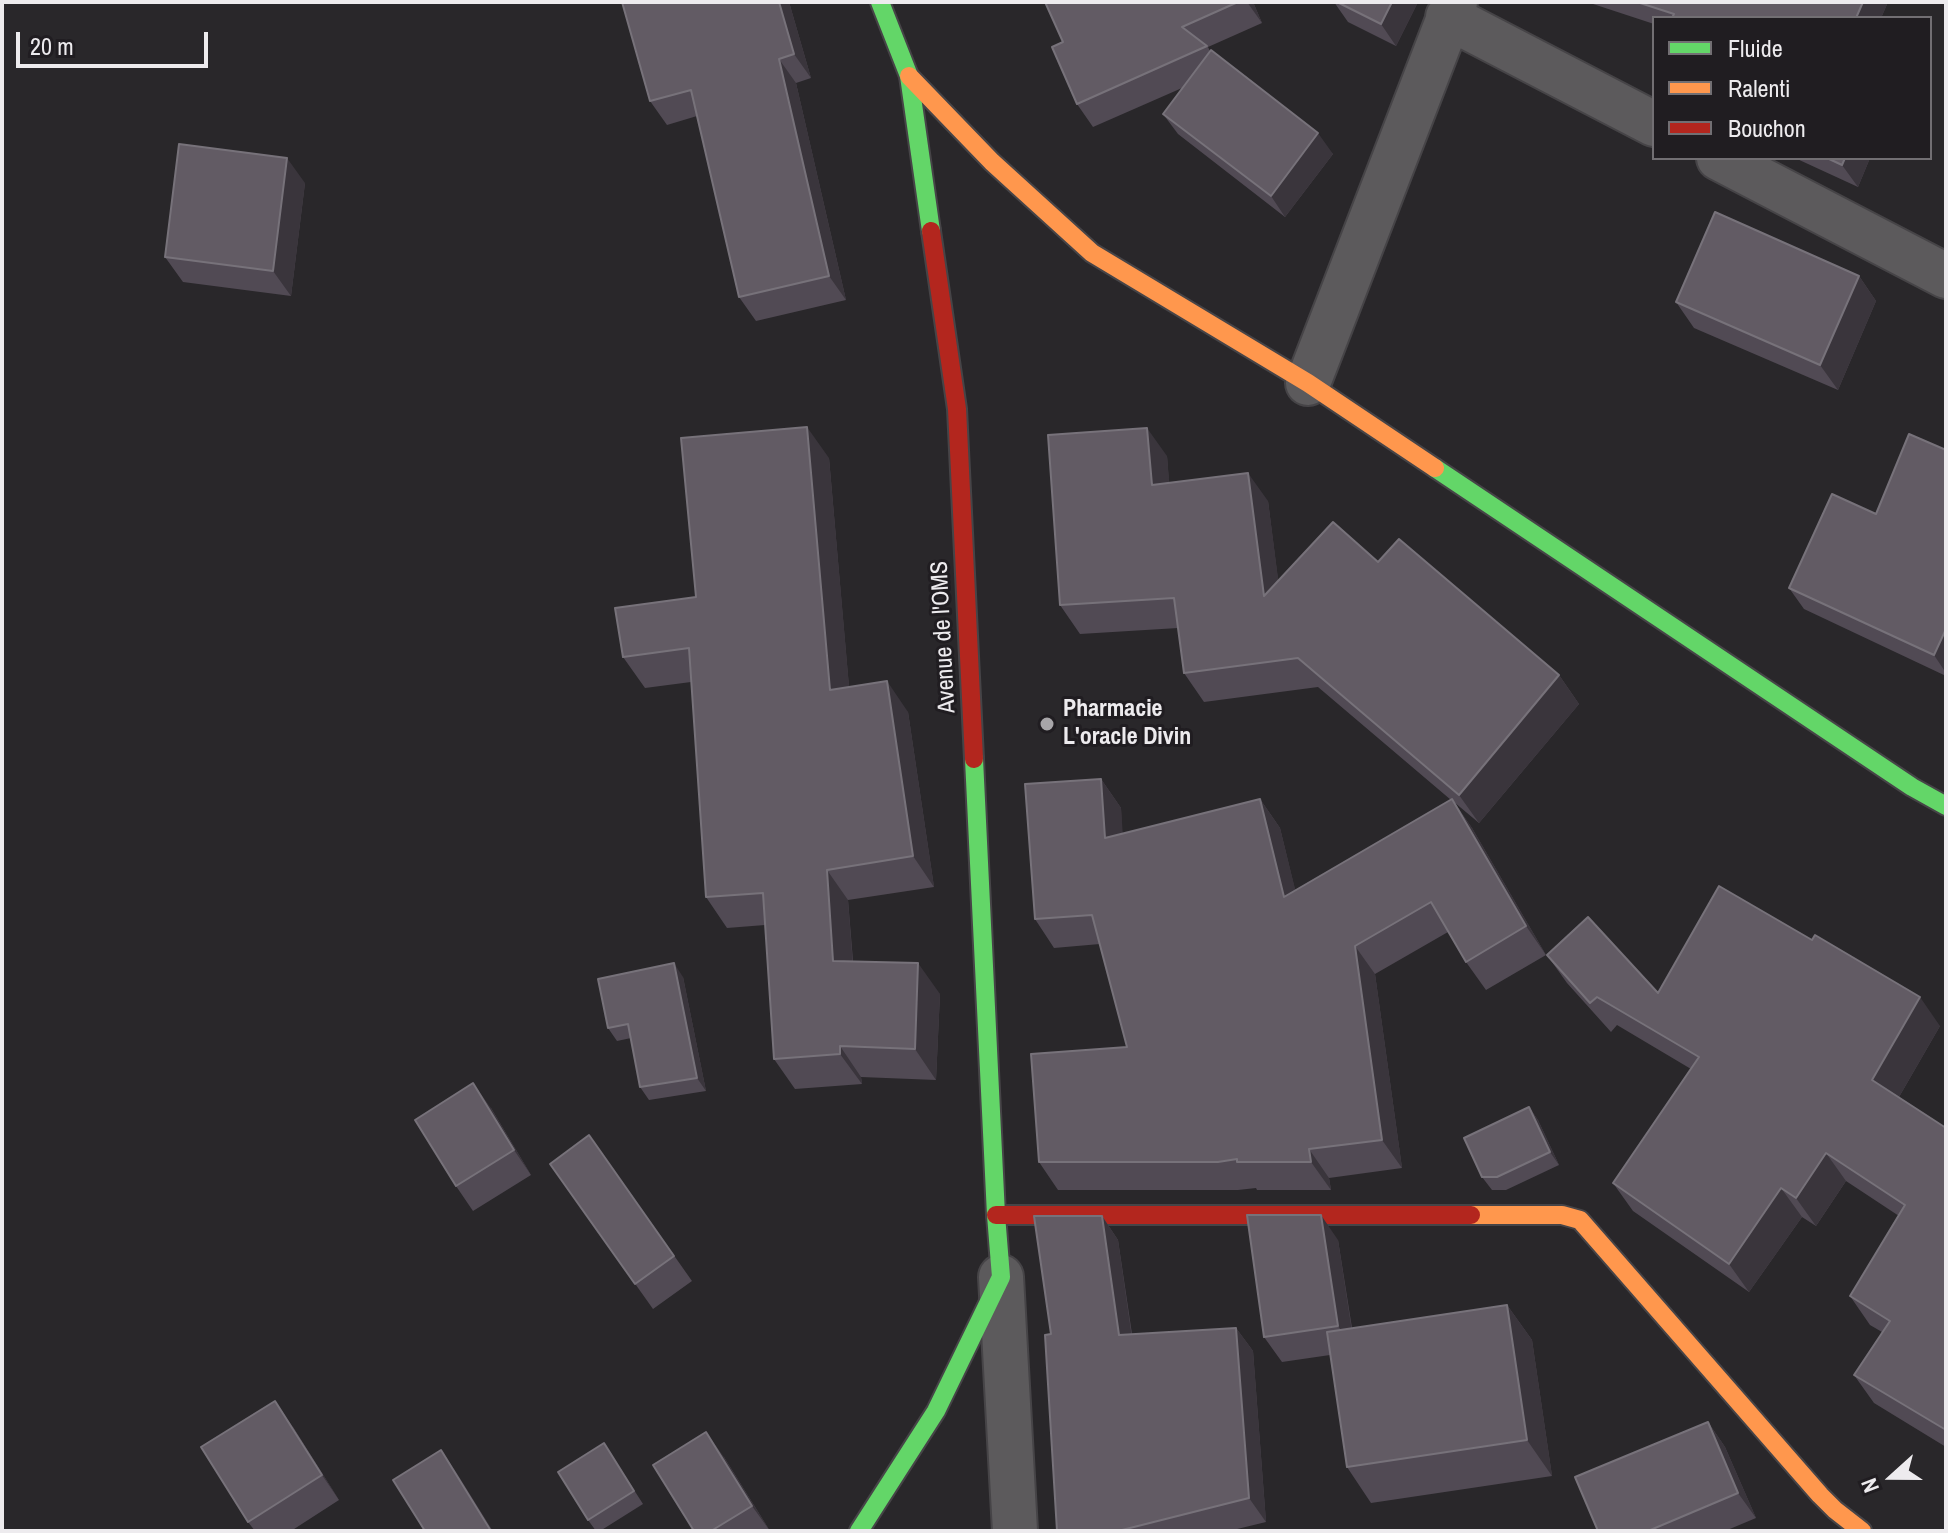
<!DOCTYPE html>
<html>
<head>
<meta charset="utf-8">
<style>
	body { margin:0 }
	#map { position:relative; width:1948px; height:1533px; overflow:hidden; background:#29272a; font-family:"Archivo Narrow",sans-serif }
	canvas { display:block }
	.frame { position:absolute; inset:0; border:4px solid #edebee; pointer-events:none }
	.legend { position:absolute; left:1652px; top:16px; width:280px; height:144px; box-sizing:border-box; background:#201d21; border:2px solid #726f73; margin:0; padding:10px 14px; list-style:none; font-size:24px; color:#edebee }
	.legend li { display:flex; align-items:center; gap:16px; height:40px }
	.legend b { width:40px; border:2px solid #726f73 }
	.north { position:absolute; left:1852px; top:1437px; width:80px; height:80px; -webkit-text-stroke:6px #201d21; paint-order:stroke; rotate:249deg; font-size:22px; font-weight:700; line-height:32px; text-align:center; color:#edebee }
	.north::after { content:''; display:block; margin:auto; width:28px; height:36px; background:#edebee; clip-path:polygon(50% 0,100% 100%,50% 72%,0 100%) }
	.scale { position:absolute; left:16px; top:32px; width:192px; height:36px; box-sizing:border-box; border:4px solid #edebee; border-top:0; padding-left:10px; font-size:24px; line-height:28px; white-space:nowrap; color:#edebee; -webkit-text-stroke:6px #201d21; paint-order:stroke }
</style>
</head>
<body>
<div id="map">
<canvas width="1948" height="1533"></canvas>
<div class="frame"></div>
<ul class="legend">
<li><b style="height:10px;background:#63d668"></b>Fluide</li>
<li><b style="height:10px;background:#ff974d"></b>Ralenti</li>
<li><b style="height:10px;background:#b3261e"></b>Bouchon</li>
</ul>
<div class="north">N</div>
<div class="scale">20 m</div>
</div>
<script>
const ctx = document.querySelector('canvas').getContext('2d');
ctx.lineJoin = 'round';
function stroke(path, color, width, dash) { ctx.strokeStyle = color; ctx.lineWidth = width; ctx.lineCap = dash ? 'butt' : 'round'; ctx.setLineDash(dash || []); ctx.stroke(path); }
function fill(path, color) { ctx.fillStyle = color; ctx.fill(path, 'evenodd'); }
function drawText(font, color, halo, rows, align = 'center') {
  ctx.font = font + ' "Archivo Narrow",sans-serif'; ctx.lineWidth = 6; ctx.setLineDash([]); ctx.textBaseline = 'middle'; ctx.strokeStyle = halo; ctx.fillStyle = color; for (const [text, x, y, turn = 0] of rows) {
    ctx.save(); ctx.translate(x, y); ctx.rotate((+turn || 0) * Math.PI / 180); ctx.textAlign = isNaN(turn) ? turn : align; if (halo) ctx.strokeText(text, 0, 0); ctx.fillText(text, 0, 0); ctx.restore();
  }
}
const street = new Path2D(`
	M 1448,17 L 1654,124
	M 1719,158 L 1946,276
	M 1308,383 L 1455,2
	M 1001,1277 L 1015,1531`);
const fast = new Path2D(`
	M 880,2 L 909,76 L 931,231
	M 1435,468 L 1912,787 L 1946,806
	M 859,1531 L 936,1411 L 1001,1277 L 996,1215 L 974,759`);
const slow = new Path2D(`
	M 909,76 L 992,162 L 1092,253 L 1308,383 L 1435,468
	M 1471,1215 L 1562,1215 L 1580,1220 L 1820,1495 L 1835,1510 L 1862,1531`);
const jam = new Path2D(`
	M 931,231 L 957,409 L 974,759
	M 996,1215 L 1471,1215`);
const wall = new Path2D(`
	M 622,2 L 789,2 L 811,78 L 796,83 L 846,300 L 756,321 L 739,297 L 697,116 L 667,125 L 650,101 Z
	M 1045,2 L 1253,2 L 1262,23 L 1208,47 L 1210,51 L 1333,154 L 1285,217 L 1178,134 L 1163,114 L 1182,88 L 1093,127 L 1077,104 L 1063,42 Z
	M 1334,2 L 1418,2 L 1396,46 L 1348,22 Z
	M 1587,2 L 1888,2 L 1881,18 L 1654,18 L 1654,24 Z
	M 1795,158 L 1870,158 L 1858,187 Z
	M 305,183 L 291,296 L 183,282 L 165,257 Z
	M 1859,276 L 1876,301 L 1838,390 L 1694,328 L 1676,302 Z
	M 1946,450 L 1946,676 L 1804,609 L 1789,588 L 1876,514 Z
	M 1167,456 L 1169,483 L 1268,501 L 1278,580 L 1378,562 L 1559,675 L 1579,704 L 1479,823 L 1454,802 L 1472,828 L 1546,955 L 1486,990 L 1466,962 L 1448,932 L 1375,974 L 1402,1168 L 1329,1178 L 1331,1190 L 1257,1190 L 1256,1188 L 1238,1190 L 1058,1190 L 1039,1162 L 1127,1047 L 1100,944 L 1054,948 L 1035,919 L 1101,779 L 1121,808 L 1122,834 L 1260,799 L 1280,828 L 1295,890 L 1451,800 L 1318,687 L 1204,702 L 1184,673 L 1178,628 L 1080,634 L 1060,605 Z
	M 829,458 L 849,687 L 908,712 L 934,887 L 848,900 L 853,961 L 940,994 L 936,1080 L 861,1077 L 862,1084 L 795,1089 L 774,1059 L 765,925 L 727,928 L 706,897 L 691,682 L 645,688 L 623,657 L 696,597 Z
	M 1547,955 L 1658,993 L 1940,1026 L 1899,1097 L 1946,1128 L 1946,1447 L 1874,1403 L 1854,1375 L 1882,1332 L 1870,1325 L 1850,1296 L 1899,1216 L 1846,1181 L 1816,1226 L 1802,1217 L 1749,1292 L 1633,1211 L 1613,1183 L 1691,1069 L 1617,1025 L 1611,1032 L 1567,983 Z
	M 683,977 L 706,1091 L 649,1100 L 640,1087 L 631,1038 L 617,1041 L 608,1028 Z
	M 1529,1107 L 1538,1120 L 1559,1165 L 1506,1190 L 1492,1190 L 1482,1177 Z
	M 491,1108 L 531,1175 L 473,1211 L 456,1186 Z
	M 589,1135 L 692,1281 L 653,1309 L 550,1164 Z
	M 1102,1216 L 1118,1240 L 1132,1334 L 1236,1328 L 1253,1351 L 1266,1522 L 1229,1531 L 1057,1531 L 1051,1334 Z
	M 1338,1240 L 1352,1328 L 1507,1305 L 1532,1340 L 1552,1476 L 1371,1503 L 1347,1467 L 1330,1355 L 1282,1362 L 1264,1337 Z
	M 1708,1422 L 1725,1447 L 1756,1518 L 1725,1531 L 1598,1531 Z
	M 293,1427 L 339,1500 L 291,1531 L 255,1531 L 248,1522 Z
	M 604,1443 L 643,1504 L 600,1531 L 596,1531 L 588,1520 Z
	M 724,1457 L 770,1531 L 694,1531 Z`);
const shadedWall = new Path2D(`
	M 779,2 L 789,2 L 811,78 L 794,54 Z
	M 1247,2 L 1253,2 L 1262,23 Z
	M 1392,2 L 1418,2 L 1396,46 L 1381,24 Z
	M 1863,2 L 1888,2 L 1881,18 L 1856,18 Z
	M 779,59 L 796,83 L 846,300 L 829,276 Z
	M 1318,133 L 1333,154 L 1285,217 L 1271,196 Z
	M 287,158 L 305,183 L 291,296 L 273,271 Z
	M 1845,158 L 1870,158 L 1858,187 L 1842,165 Z
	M 1859,276 L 1876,301 L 1838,390 L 1820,365 Z
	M 807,427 L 829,458 L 852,720 L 830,690 Z
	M 1147,428 L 1167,456 L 1172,514 L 1152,485 Z
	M 1248,473 L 1268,501 L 1284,624 L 1264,596 Z
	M 1946,629 L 1946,673 L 1934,655 Z
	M 1559,675 L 1579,704 L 1479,823 L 1459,795 Z
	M 887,681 L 908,712 L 934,887 L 913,856 Z
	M 1101,779 L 1121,808 L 1125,866 L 1105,838 Z
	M 1260,799 L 1280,828 L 1304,925 L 1284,897 Z
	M 1452,799 L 1472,828 L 1546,955 L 1526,926 Z
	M 827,870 L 848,900 L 855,992 L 833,961 Z
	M 1355,946 L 1375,974 L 1402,1168 L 1382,1140 Z
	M 674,963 L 683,977 L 706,1091 L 697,1078 Z
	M 918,963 L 940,994 L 936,1080 L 915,1049 Z
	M 1920,997 L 1940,1026 L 1892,1109 L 1872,1080 Z
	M 840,1046 L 861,1077 L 862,1084 L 840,1054 Z
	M 473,1083 L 491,1108 L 531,1175 L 514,1150 Z
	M 1529,1107 L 1538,1120 L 1559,1165 L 1550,1152 Z
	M 1309,1149 L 1329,1178 L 1331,1190 L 1311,1162 Z
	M 1826,1153 L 1846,1181 L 1816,1226 L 1796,1198 Z
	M 1781,1188 L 1802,1217 L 1749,1292 L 1729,1264 Z
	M 1321,1215 L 1338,1240 L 1355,1351 L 1338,1326 Z
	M 1102,1216 L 1118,1240 L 1135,1359 L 1119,1335 Z
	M 1507,1305 L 1532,1340 L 1552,1476 L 1527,1440 Z
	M 1236,1328 L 1253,1351 L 1266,1522 L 1249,1498 Z
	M 275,1401 L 293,1427 L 339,1500 L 322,1475 Z
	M 1708,1422 L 1725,1447 L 1756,1518 L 1738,1493 Z
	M 706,1432 L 724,1457 L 770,1531 L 752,1506 Z
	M 441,1450 L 458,1475 L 493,1531 L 491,1531 Z`);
const building = new Path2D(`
	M 622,2 L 779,2 L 794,54 L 779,59 L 829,276 L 739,297 L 691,90 L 650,101 Z
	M 1045,2 L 1238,2 L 1182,27 L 1207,46 L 1077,104 L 1052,47 L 1063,42 Z
	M 1337,2 L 1392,2 L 1381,24 Z
	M 1637,2 L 1863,2 L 1856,18 L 1672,18 L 1674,14 Z
	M 1211,50 L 1318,133 L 1271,196 L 1163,114 Z
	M 179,144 L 287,158 L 273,271 L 165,257 Z
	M 1827,158 L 1845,158 L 1842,165 Z
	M 1715,212 L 1859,276 L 1820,365 L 1676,302 Z
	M 807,427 L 830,690 L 887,681 L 913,856 L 827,870 L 833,961 L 918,963 L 915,1049 L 840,1046 L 840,1054 L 774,1059 L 763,893 L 706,897 L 689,648 L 623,657 L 615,608 L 696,597 L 681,438 Z
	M 1147,428 L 1152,485 L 1248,473 L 1264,596 L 1333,522 L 1378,562 L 1399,539 L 1559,675 L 1459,795 L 1298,658 L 1184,673 L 1174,598 L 1060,605 L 1048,435 Z
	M 1909,434 L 1946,450 L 1946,629 L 1934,655 L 1789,588 L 1832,494 L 1876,514 Z
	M 1101,779 L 1105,838 L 1260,799 L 1284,897 L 1452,799 L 1526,926 L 1466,962 L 1431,902 L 1355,946 L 1382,1140 L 1309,1149 L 1311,1162 L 1237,1162 L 1237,1159 L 1218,1162 L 1039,1162 L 1031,1054 L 1127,1047 L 1092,915 L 1035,919 L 1025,784 Z
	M 1719,886 L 1812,940 L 1815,935 L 1920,997 L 1872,1080 L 1946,1128 L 1946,1430 L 1854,1375 L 1890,1321 L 1850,1296 L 1905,1205 L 1826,1153 L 1796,1198 L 1781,1188 L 1729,1264 L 1613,1183 L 1699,1057 L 1597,997 L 1590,1003 L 1547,955 L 1588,917 L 1658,993 Z
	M 674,963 L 697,1078 L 640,1087 L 628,1024 L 608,1028 L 598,979 Z
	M 473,1083 L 514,1150 L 456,1186 L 415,1120 Z
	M 1529,1107 L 1550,1152 L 1497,1177 L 1482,1177 L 1464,1138 Z
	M 589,1135 L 674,1256 L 635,1284 L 550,1164 Z
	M 1247,1215 L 1321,1215 L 1338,1326 L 1264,1337 Z
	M 1034,1216 L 1102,1216 L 1119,1335 L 1236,1328 L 1249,1498 L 1118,1531 L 1057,1531 L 1045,1335 L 1051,1334 Z
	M 1507,1305 L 1527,1440 L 1347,1467 L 1327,1332 Z
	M 275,1401 L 322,1475 L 248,1522 L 201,1447 Z
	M 1708,1422 L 1738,1493 L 1648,1531 L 1598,1531 L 1575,1477 Z
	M 706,1432 L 752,1506 L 711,1531 L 694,1531 L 653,1465 Z
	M 604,1443 L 634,1491 L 588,1520 L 558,1472 Z
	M 441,1450 L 491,1531 L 425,1531 L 393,1480 Z`);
const markers = [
	[1047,724,8,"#a8a6a9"]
];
const streetNames = [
	["Avenue de l'OMS",944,637,-93]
];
const poiNames = [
	["Pharmacie",1063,710],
	["L'oracle Divin",1063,738]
];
stroke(street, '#464447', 48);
stroke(fast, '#464447', 22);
stroke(slow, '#464447', 22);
stroke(jam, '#464447', 22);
stroke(street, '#5c5a5c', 44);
stroke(fast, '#63d668', 18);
stroke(slow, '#ff974d', 18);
stroke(jam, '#b3261e', 18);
fill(wall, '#514a54');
fill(shadedWall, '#3a353c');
fill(building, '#625b64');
stroke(building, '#77727a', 2);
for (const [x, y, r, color] of markers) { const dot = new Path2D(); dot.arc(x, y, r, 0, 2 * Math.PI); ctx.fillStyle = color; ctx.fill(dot); stroke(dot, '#201d21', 3); }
drawText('24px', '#edebee', '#201d21', streetNames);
drawText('bold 24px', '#edebee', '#201d21', poiNames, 'left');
</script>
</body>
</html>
